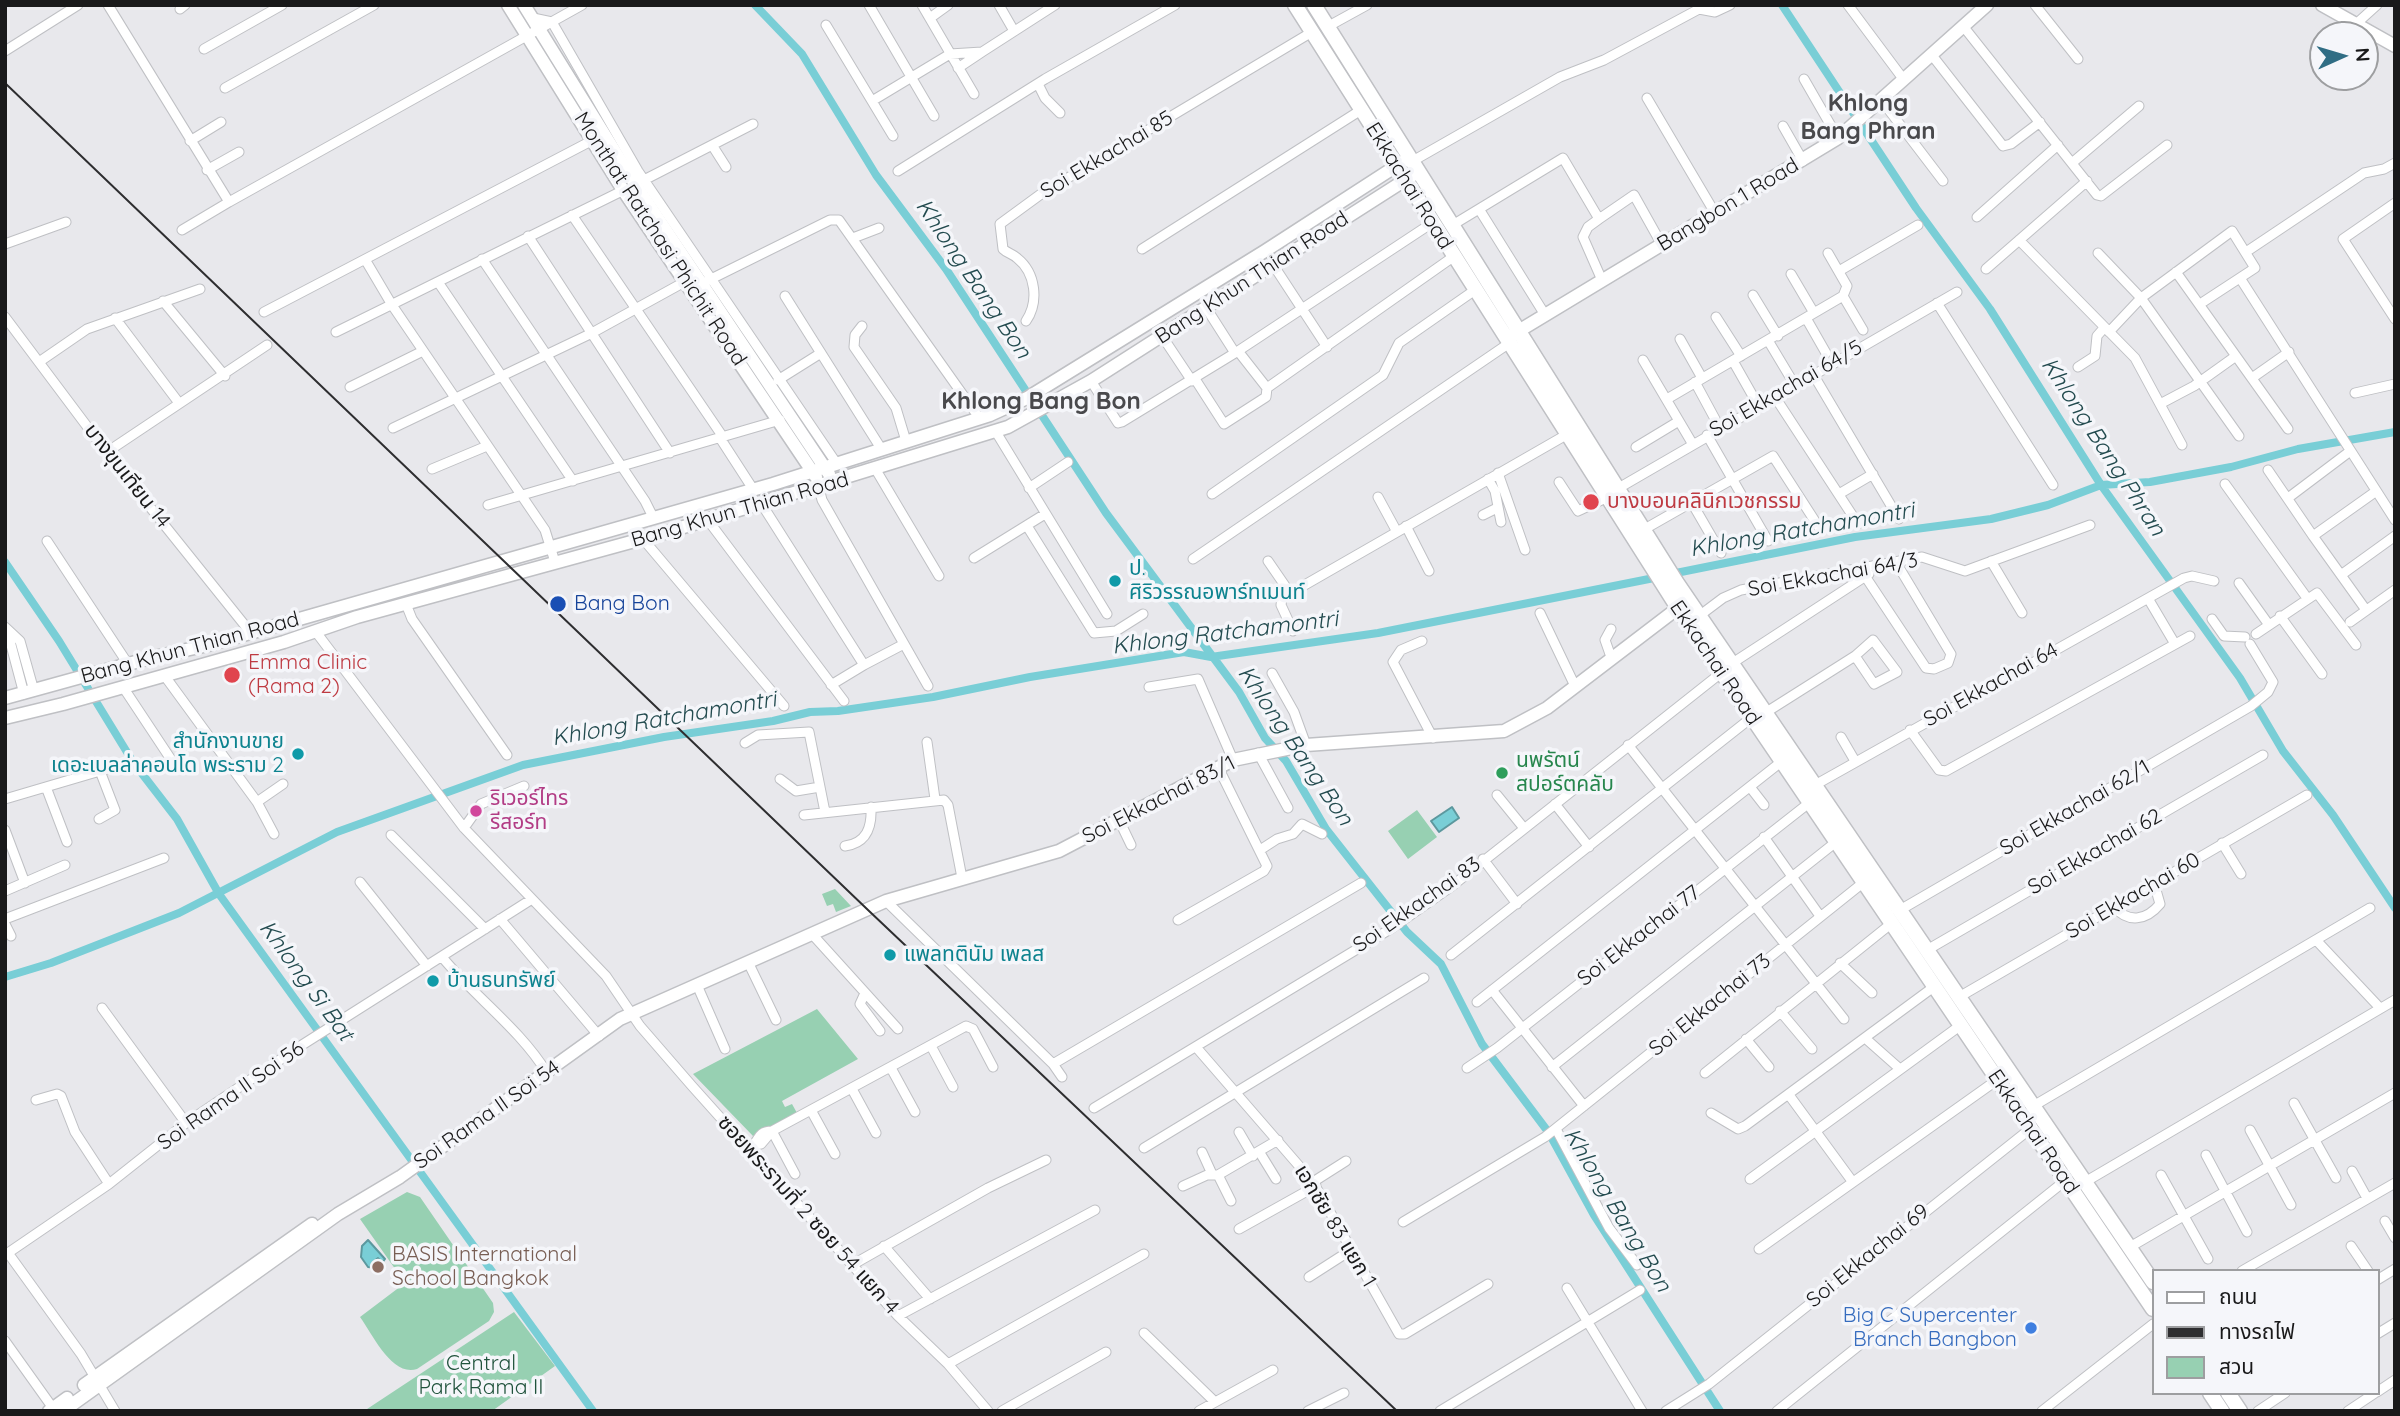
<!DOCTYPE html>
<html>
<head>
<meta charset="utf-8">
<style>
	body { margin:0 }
	#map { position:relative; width:2400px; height:1416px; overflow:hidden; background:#e8e8ec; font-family:Quicksand,"Noto Sans Thai",sans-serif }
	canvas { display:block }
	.frame { position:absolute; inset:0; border:7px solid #19191a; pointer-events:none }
	.legend { position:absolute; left:2152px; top:1269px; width:228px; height:126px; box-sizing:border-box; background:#f5f6fa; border:2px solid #9d9ea0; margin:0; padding:9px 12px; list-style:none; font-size:21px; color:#19191a }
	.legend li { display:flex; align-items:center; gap:14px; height:35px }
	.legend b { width:35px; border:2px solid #9d9ea0 }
	.north { position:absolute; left:2309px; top:21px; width:70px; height:70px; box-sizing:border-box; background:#f5f6fa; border:2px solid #9d9ea0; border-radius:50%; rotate:86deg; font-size:19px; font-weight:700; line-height:28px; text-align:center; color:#19191a }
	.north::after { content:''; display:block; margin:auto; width:24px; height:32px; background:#306d84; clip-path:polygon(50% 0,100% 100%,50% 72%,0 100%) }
</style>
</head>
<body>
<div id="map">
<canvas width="2400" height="1416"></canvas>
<div class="frame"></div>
<ul class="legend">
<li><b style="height:9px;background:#fff"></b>ถนน</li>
<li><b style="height:9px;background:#2e2e30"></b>ทางรถไฟ</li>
<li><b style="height:19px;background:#97d0b2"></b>สวน</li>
</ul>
<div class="north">N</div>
</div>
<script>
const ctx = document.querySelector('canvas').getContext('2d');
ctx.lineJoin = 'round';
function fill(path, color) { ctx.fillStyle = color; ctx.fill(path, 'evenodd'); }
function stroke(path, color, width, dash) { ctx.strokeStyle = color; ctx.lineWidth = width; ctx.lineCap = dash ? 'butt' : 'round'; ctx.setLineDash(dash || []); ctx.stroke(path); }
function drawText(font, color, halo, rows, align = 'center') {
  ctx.font = font + ' Quicksand,"Noto Sans Thai",sans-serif'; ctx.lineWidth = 7; ctx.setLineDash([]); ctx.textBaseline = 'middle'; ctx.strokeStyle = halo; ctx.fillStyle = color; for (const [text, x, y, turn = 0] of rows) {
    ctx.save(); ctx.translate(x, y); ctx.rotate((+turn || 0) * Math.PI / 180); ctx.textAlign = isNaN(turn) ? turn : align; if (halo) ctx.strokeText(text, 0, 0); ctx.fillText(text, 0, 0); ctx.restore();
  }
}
const green = new Path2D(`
	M 1417,810 L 1437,837 L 1408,859 L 1388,831 Z
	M 835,889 L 851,906 L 836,912 L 833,904 L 827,906 L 822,894 Z
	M 817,1009 L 858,1059 L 782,1101 L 785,1107 L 792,1104 L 797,1113 L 753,1136 L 693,1074 Z
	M 407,1192 L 420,1197 L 493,1303 L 494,1312 L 489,1321 L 417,1369 C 392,1377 373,1335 360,1317 L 405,1283 L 360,1219 Z
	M 514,1312 L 555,1366 L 492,1411 L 364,1411 Z`);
const water = new Path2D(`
	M 1452,807 L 1459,818 L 1439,832 L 1431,821 Z
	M 368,1240 L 385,1259 L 382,1263 L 378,1258 L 373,1262 L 376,1268 L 368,1267 L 361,1257 L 362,1246 Z`);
const canal = new Path2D(`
	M 755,5 L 802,54 L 876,175 L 946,269 L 1106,513 L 1239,692 L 1265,738 L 1286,761 L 1326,829 L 1407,932 L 1441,964 L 1482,1044 L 1549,1133 L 1594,1215 L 1720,1411
	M 1782,5 L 1916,208 L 1990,309 L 2101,485 L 2240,678 L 2283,751 L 2333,815 L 2395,908
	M 5,562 L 59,641 L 133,762 L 177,819 L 219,894 L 593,1411
	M 1671,574 L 1855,537 L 1991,519 L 2048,505 L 2101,485 L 2150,482 L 2231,467 L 2298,449 L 2395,432
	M 5,977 L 51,963 L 179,913 L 337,832 L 523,765 L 664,737 L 773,721 L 810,712 L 838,711 L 933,697 L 1030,677 L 1184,652 L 1211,657 L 1378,633 L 1659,577`);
const street = new Path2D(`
	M 108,5 L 229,202 L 582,5
	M 869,5 L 934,116
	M 922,5 L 974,94
	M 999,5 L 1014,31
	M 1848,5 L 1904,80
	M 2035,5 L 2078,59
	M 180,9 L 185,5
	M 533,18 L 552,22 L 638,171 L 837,464
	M 930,18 L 948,5
	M 2356,24 L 2377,5
	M 826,25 L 893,136
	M 1963,26 L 2097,195 L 2101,196 L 2167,145
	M 1327,27 L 1367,5
	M 204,49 L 282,5
	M 5,51 L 78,5
	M 1931,54 L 2003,146 L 2011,144 L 2040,122
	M 958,68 L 982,52
	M 1804,79 L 1838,138
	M 1038,84 L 1045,98 L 1060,113
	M 225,88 L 374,5
	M 1647,98 L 1715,213
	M 872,101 L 950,54 L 982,52 L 1055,5
	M 1882,101 L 1943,181
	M 1783,126 L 1803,161
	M 190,141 L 221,122
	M 712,145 L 726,167
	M 1411,162 L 1560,77 L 1604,60 L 1699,9 L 1715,12 L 1730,5
	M 2072,163 L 2139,106
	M 207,170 L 239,152
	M 898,171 L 1045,79 L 1175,5
	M 644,180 L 753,124
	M 2395,203 L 2343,239 L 2395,319
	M 1479,209 L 1542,310
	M 572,215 L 723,437
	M 1977,217 L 2058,145
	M 1599,219 L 1588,227 L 1583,237 L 1601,278
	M 1451,226 L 1563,158 L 1599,219 L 1634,195 L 1662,245
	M 182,230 L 229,202
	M 528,236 L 670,453
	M 853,238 L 879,228
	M 2019,240 L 2135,358 L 2182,445
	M 5,244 L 66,222
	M 1142,249 L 1361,110
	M 2246,252 L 2364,173 L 2384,169 L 2395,163
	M 1828,253 L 1847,286 L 1843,296 L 1863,330
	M 2098,253 L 2141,298 L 2239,436
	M 482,259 L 645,501 L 653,517
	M 366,261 L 392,305 L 545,530 L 555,562
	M 1272,263 L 1327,347
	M 1986,269 L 2087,181
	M 1839,271 L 1918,225
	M 2176,272 L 2288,429
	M 1791,274 L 1814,313
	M 2240,278 L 2395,520
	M 707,281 L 830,220 L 839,220 L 980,419
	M 438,282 L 573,481
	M 1753,295 L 1778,336
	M 785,296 L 882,450
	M 163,301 L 225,376
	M 1937,303 L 2053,485
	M 1205,306 L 1235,353
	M 264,312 L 593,140
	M 5,317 L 113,461 L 251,633
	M 1716,317 L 1741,356
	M 115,318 L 179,403
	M 1806,318 L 1826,353
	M 1026,321 C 1039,302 1036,273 1017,258 C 1013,254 1007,253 1003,249 L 1000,224 L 1041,194 L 1312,32
	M 862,326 L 855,335 L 854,347 L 896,408 L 906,441
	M 336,332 L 626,189
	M 2109,332 L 2141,298 L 2232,231 L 2255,268 L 2200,304
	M 1162,336 L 1192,381
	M 1680,339 L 1702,378
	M 1769,342 L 1790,377
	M 1238,351 L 1267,388
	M 1643,360 L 1692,443
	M 1733,361 L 1754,398
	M 39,362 L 87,329 L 200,289
	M 2078,367 L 2095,356 L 2097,336 L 2104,328
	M 1813,374 L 1899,519
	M 2252,378 L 2289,352
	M 1195,379 L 1224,424 L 1266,397 L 1267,388 L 1453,257
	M 778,380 L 821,353
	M 1091,381 L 1118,423 L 1122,422 L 1235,353 L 1432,223
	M 1695,382 L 1715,419
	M 350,387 L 423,351
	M 2355,393 L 2395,384
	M 1775,397 L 1858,524
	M 1667,399 L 1843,296
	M 2160,404 L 2194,386 L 2236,356
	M 393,428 L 590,334 L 688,280
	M 996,432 L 1107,614
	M 1707,435 L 1768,541
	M 720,438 L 753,489
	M 1636,447 L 1679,421
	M 107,452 L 267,345
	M 432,469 L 487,446
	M 876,470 L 939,576
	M 2268,470 L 2313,536 L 2375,492
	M 1498,473 L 1525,550
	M 1488,479 L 1495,491 L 1501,522
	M 1559,482 L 1578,511 L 1606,498
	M 2225,484 L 2307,598
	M 819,488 L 822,500 L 928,686
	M 1029,488 L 1068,462
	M 1617,489 L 1957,292
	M 1212,494 L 1383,375 L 1399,343 L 1475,290
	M 1839,494 L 1873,474
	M 1378,497 L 1397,532
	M 2288,498 L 2349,452
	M 761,503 L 864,665 L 831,685
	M 1692,503 L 1721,553
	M 488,505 L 780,420
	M 1483,515 L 1497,508
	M 707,519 L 844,701
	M 1027,526 L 1094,633 L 1116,631 L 1143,614
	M 1406,526 L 1429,571
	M 1643,530 L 1773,456 L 1820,529
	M 2313,536 L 2366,610
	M 643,539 L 784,706
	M 47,541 L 128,664
	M 974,558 L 1045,514
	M 1193,559 L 1508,344
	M 1268,561 L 1290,593
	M 1991,561 L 2022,613
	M 2341,575 L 2395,536
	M 1865,576 L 1926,668 L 1934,669 L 1948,663 L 1951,654 L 1897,564
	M 2239,583 L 2269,625
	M 2149,600 L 2175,644
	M 406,604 L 412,619 L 507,755
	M 1540,613 L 1575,686
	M 1699,616 L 1723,598 L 1741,590 L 1922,557 L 1965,571 L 2090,525
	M 2280,616 L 2322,674
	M 2212,619 L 2224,636 L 2245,637
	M 2350,622 L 2395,590
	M 5,627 L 20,641 L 34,691
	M 1611,629 L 1605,640 L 1611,657
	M 7,630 L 24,694
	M 1293,631 L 1281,605 L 1282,598 L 1566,435
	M 316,632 L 464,828 L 606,976 L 640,1026 L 692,1086 L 898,1316 L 948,1364 L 988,1411
	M 2256,634 L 2317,593 L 2356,645
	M 1422,641 L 1401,650 L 1393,662 L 1433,738
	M 1731,664 L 1869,574
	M 864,665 L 904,644
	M 1272,673 L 1294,712 L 1306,745
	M 164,675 L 257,802 L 274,834
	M 123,687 L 176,767
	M 1149,687 L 1198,679 L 1233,760
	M 1765,713 L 1855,656 L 1873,640 L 1897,672 L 1874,684 L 1855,656
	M 1910,730 L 1939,770 L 1946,771 L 2190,636
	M 1841,737 L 1855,761
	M 927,742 L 935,799
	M 745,743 L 758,735 L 809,732 L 825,812
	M 1628,745 L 1844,1019
	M 1258,753 L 1288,808
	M 780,779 L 796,791 L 820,787
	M 1815,785 L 2184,578 L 2192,576 L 2214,581
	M 46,787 L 67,842
	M 1750,787 L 1764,805
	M 1497,795 L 1523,827
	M 5,799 L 117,766
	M 257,802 L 283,784
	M 1555,804 L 1589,847
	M 804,815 L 944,800 L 948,805 L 962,878
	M 99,819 L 115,810 L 100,771
	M 1119,820 L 1131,845
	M 464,828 L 481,804 L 524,786
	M 5,830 L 25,883
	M 391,835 L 485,929
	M 1764,837 L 1820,916
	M 2222,843 L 2241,874
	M 845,846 C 867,843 872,827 871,807
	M 1260,850 L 1277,839 L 1293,834 L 1302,824 L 1322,834
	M 1483,859 L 1517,904
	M 360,882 L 427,966
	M 5,891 L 65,865
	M 886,901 L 1053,1064 L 1062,1077
	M 2114,907 C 2128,923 2146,921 2160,904 L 2154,883
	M 1900,910 L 2251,706 L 2268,692 L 2273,682 L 2250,644
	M 5,919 L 164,858
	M 500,919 L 599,1036
	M 1178,920 L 1264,871 L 1267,866 L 1218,767
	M 5,924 L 11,936
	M 812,934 L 898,1029
	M 2316,940 L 2380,1008
	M 1927,950 L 2263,755
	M 1451,955 L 1751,718
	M 442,957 C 475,997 520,1029 547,1073
	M 748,962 L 776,1020
	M 1840,963 L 1872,993
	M 697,985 L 725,1049
	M 1492,990 L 1584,1106
	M 865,993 L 860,1004 L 880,1031
	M 1959,997 L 2307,795
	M 1477,1002 L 1781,762
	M 102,1008 L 186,1123
	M 1780,1011 L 1812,1049
	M 1865,1038 L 1900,1069
	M 1746,1039 L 1769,1067
	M 931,1046 L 953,1087
	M 1196,1047 L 1313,1182 L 1399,1334 L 1405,1334 L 1488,1284
	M 1053,1064 L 1361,883
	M 1552,1067 L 1836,842
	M 891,1068 L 915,1112
	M 1467,1068 L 1497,1048 L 1809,803
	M 1705,1073 L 1892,923
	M 852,1089 L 876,1133
	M 1789,1095 L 1852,1181
	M 36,1100 L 57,1094 L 61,1096 L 75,1132 L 109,1184
	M 2294,1103 L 2336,1178
	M 2035,1105 L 2370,908
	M 1094,1108 L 1392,928 L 1452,886 L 1721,673
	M 812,1112 L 835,1154
	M 1711,1113 L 1738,1129 L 1745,1126 L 1935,986
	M 1556,1129 L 1609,1228 L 1637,1265
	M 2250,1130 L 2291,1205
	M 772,1131 L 795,1174
	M 1239,1132 L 1253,1156
	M 754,1145 L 761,1144 L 772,1131
	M 1144,1148 L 1424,978
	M 750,1149 C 759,1141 757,1131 772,1131 L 966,1026 L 973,1029 L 993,1067
	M 1202,1152 L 1212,1174
	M 1260,1153 L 1276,1179
	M 2206,1155 L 2247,1232
	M 2352,1171 L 2367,1198
	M 1218,1175 L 1278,1140
	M 2161,1175 L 2208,1259
	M 1750,1179 L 1961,1025
	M 1313,1182 L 1346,1161
	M 2085,1182 L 2395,1000
	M 1183,1186 L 1207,1175 L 1218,1175 L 1231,1201
	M 2385,1221 L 2395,1238
	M 1403,1222 L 1545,1137 L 1864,882
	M 1239,1229 L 1316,1186
	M 884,1246 L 930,1299
	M 2351,1246 L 2368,1271
	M 2130,1247 L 2395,1093
	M 1759,1249 L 1997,1080
	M 8,1253 L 81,1354 L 115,1411
	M 5,1255 L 109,1184 L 186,1123 L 302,1045 L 532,899
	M 852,1265 L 988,1188 L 1046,1160
	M 2242,1271 L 2395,1183
	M 1309,1277 L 1351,1250
	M 2377,1280 L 2395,1269
	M 1567,1288 L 1642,1411
	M 898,1316 L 1095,1210
	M 1144,1333 L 1215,1402
	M 2377,1334 L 2395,1323
	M 5,1341 L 55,1411
	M 948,1364 L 1144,1254
	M 2377,1392 L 2395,1380
	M 1002,1411 L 1106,1352
	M 1199,1411 L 1273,1370
	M 1308,1411 L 1344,1393
	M 1440,1411 L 1640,1290
	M 1666,1411 L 1709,1384 L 2030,1129
	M 1777,1411 L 2066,1180
	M 2042,1411 L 2153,1324
	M 2258,1411 L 2285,1393
	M 2348,1411 L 2375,1393`);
const secondary = new Path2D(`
	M 508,5 L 623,190 L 816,477
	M 524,5 L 635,184 L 829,474
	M 2322,5 L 2395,46
	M 1512,335 L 1838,138 L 1987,5
	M 5,698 L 150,658 L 208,645 L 773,484 L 990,415 L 1027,398 L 1265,251 L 1404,161
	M 5,718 L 63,704 L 284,642 L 357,617 L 664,533 L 1008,427 L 1091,381 L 1413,175
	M 84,1385 L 312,1224
	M 49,1411 L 67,1398
	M 63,1411 L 338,1214 L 400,1177 L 620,1019 L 886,901 L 1059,851 L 1233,760 L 1306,745 L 1504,731 L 1547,708 L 1678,608`);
const primary = new Path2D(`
	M 1295,5 L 1678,608 L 2153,1309
	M 1314,5 L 1677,583 L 2153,1282
	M 2210,1393 L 2222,1411
	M 2228,1393 L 2240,1411`);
const rail = new Path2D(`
	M 5,83 L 868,910 L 1397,1411`);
const markers = [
	[1591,502,9,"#e0444e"],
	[1115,581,7,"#0f9aa8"],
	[558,604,9,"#1a4fb4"],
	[232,675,9,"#e0444e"],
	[298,754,7,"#0f9aa8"],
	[1502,773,7,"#2e9e5b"],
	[476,811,7,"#d1479c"],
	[890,955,7,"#0f9aa8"],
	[433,981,7,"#0f9aa8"],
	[378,1267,7,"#8d6e63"],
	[2031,1328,7,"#3f7fe0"]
];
const streetNames = [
	["Soi Ekkachai 85",1107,155,-31],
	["Ekkachai Road",1409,186,58],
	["Bangbon 1 Road",1728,205,-31],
	["Monthat Ratchasi Phichit Road",660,239,57],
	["Bang Khun Thian Road",1252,278,-33],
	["Soi Ekkachai 64/5",1786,389,-30],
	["บางขุนเทียน 14",127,476,52],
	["Bang Khun Thian Road",740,510,-16],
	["Soi Ekkachai 64/3",1833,575,-10],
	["Bang Khun Thian Road",190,648,-15],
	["Ekkachai Road",1715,663,56],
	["Soi Ekkachai 64",1991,685,-29],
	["Soi Ekkachai 83/1",1159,800,-27],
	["Soi Ekkachai 62/1",2075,808,-30],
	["Soi Ekkachai 62",2095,852,-30],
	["Soi Ekkachai 60",2133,896,-30],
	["Soi Ekkachai 83",1417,905,-35],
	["Soi Ekkachai 77",1639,936,-38],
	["Soi Ekkachai 73",1710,1005,-39],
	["Soi Rama II Soi 56",231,1096,-35],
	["Soi Rama II Soi 54",487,1115,-35],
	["Ekkachai Road",2033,1132,56],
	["ซอยพระรามที่ 2 ซอย 54 แยก 4",808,1215,48],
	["เอกชัย 83 แยก 1",1335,1226,59],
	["Soi Ekkachai 69",1868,1256,-39]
];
const healthNames = [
	["บางบอนคลินิกเวชกรรม",1607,502],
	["Emma Clinic",248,663],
	["(Rama 2)",248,687]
];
const cultureNames = [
	["ป.",1129,569],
	["ศิริวรรณอพาร์ทเมนท์",1129,593],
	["สำนักงานขาย",284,742,"right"],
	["เดอะเบลล่าคอนโด พระราม 2",284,766,"right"],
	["แพลทตินัม เพลส",904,955],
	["บ้านธนทรัพย์",447,981]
];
const transitNames = [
	["Bang Bon",574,604]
];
const leisureNames = [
	["นพรัตน์",1516,761],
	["สปอร์ตคลับ",1516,785]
];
const hotelNames = [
	["ริเวอร์ไทร",490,799],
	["รีสอร์ท",490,823]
];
const educationNames = [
	["BASIS International",392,1255],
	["School Bangkok",392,1279]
];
const shopNames = [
	["Big C Supercenter",2017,1316],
	["Branch Bangbon",2017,1340]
];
const parkNames = [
	["Central",481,1364],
	["Park Rama II",481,1388]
];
const waterNames = [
	["Khlong Bang Bon",973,279,56],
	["Khlong Bang Phran",2103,447,57],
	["Khlong Ratchamontri",1802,530,-10],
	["Khlong Ratchamontri",1225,633,-7],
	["Khlong Ratchamontri",664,719,-10],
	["Khlong Bang Bon",1295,746,56],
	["Khlong Si Bat",306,981,54],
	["Khlong Bang Bon",1617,1210,59]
];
const quarterNames = [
	["Khlong",1868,104],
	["Bang Phran",1868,132],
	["Khlong Bang Bon",1041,402]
];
fill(green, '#97d0b2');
fill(water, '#79ced6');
stroke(water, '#5c989e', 2);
stroke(canal, '#79ced6', 8);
stroke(street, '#bfc0c4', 11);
stroke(secondary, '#bfc0c4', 15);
stroke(primary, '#bfc0c4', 17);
stroke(street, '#fff', 9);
stroke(secondary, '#fff', 12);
stroke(primary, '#fff', 14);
stroke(rail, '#2e2e30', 2);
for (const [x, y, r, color] of markers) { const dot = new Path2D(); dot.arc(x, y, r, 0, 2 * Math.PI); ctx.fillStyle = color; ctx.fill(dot); stroke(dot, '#f5f6fa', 2.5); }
drawText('21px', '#19191a', '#f5f6fa', streetNames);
drawText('21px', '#be3a42', '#f5f6fa', healthNames, 'left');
drawText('21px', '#0d838f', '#f5f6fa', cultureNames, 'left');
drawText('21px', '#164399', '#f5f6fa', transitNames, 'left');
drawText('21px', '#27864d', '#f5f6fa', leisureNames, 'left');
drawText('21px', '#b23c85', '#f5f6fa', hotelNames, 'left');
drawText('21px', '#785e54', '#f5f6fa', educationNames, 'left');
drawText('21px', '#366cbe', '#f5f6fa', shopNames, 'right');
drawText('21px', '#20533c', '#f5f6fa', parkNames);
drawText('italic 23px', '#234b4f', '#f5f6fa', waterNames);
drawText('bold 24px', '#49494c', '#f5f6fa', quarterNames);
</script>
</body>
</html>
